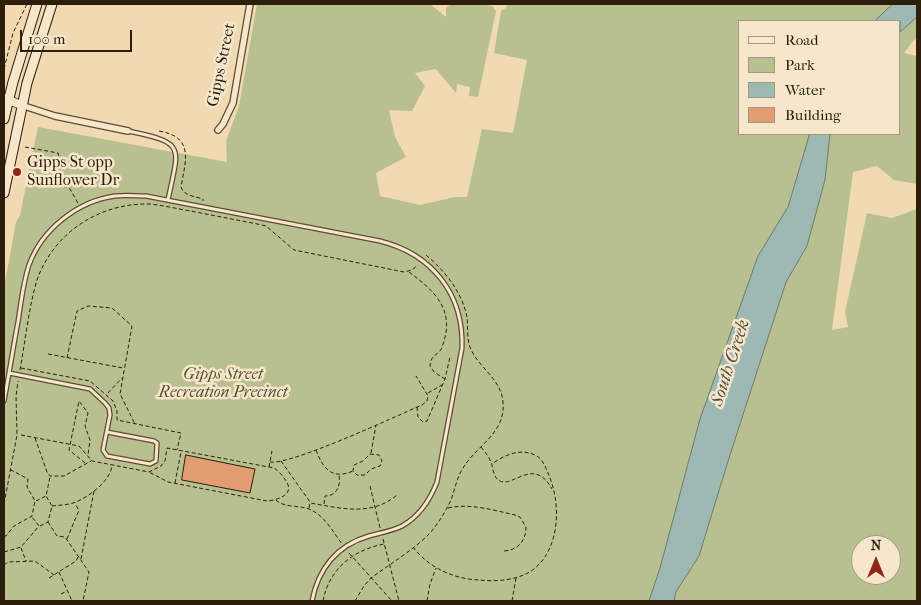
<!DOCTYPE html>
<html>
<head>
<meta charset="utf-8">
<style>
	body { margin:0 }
	#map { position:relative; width:921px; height:605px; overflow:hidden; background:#f1d9b1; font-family:"IM FELL French Canon",serif }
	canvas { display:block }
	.frame { position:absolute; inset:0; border:5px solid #2c1e0b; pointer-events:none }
	.legend { position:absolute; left:738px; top:20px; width:162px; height:115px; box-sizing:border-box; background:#f6e6cc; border:1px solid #a5967f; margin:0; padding:6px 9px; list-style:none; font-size:15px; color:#2c1e0b }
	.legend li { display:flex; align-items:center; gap:10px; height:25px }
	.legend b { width:25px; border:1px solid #a5967f }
	.north { position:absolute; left:851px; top:535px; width:50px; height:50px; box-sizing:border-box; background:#f6e6cc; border:1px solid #a5967f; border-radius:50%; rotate:0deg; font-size:14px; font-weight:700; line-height:20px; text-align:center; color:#2c1e0b }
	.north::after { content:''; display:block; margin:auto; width:18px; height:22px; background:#8f2418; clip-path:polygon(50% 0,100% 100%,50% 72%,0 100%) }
	.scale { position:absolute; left:20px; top:30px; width:112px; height:22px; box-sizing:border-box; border:2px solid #2c1e0b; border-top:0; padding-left:6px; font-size:15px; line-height:18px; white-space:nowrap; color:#2c1e0b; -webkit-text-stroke:4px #f6e6cc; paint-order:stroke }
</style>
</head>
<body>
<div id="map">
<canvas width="921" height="605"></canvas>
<div class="frame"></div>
<ul class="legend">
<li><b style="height:6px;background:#f6e6cc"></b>Road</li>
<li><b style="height:14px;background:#b7c08e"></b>Park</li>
<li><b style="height:14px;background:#9db9b4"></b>Water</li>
<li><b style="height:14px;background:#e29d73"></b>Building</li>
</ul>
<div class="north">N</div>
<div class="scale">100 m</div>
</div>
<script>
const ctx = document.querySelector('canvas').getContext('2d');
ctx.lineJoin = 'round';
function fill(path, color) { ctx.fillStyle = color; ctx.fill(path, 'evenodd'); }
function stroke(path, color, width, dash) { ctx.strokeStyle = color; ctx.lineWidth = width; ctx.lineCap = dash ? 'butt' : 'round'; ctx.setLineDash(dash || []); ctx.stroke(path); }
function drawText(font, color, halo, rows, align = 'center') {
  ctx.font = font + ' "IM FELL French Canon",serif'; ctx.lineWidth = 5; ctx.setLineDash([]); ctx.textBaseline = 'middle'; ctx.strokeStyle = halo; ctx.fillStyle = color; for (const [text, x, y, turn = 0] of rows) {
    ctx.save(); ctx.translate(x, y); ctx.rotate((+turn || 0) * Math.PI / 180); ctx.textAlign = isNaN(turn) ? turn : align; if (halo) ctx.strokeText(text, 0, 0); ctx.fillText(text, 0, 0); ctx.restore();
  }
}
const green = new Path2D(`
	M 257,4 L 430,4 L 446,17 L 446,8 L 451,4 L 481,4 L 492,6 L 496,11 L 478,97 L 469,96 L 470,87 L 457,84 L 456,93 L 436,69 L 415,73 L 425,86 L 412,111 L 389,110 L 395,137 L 406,157 L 376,173 L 380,196 L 420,205 L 455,197 L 467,197 L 482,129 L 513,133 L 527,60 L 494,53 L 501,11 L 506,8 L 507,4 L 917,4 L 917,38 L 913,41 L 904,53 L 917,56 L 917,184 L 894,180 L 877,166 L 853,172 L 832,330 L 848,327 L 845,312 L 867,213 L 892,218 L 917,209 L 917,601 L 4,601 L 4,288 L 16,222 L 20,215 L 38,127 L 227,162 L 226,141 L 239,106 ZM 740,21 L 900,21 L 900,134 L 740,134 ZM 861,545 L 891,545 L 891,575 L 861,575 Z`);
const water = new Path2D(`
	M 893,4 L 917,4 L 917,17 L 900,32 L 900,21 L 875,21 Z
	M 810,134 L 830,134 L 825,180 L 807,246 L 786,282 L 729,458 L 699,556 L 676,592 L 674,601 L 649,601 L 660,568 L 700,419 L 758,256 L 788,207 Z`);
const building = new Path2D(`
	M 186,455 L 255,469 L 250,493 L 182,480 Z`);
const path = new Path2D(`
	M 4,69 L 13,33 L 27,4
	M 159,131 C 194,137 186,159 181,187 C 184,196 194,196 203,199 L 203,201
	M 25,147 L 58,153 L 59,157 L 56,183 L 70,189 L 78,203
	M 409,272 C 436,292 456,311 442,347 C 439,356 431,353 430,366 L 434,372 L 445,379
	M 48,354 L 123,368
	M 67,358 L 77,311 L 88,306 L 112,308 L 132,326 L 120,394 L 135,424
	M 21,368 L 90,381 L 113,401 L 117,411 L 117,420 L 181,433 L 177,450
	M 20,370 C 25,343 29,306 37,280 C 54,232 100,203 149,204 C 163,205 177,209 191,211 C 215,216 238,220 262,225 L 266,226 L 294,250 L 404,272 L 412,270 L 418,265
	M 108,393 L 122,378
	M 428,393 L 442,385
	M 417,407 L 418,417 L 423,422 L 427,421 L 445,379 L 450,357
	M 21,435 L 79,446 L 92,461 L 149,472 L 161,466 L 165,461 L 167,448 L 274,468 C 279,471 292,485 288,491 C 286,497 273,501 267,501 L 168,482 L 149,472
	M 35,438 L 47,472 L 50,476 L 64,476 L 91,461
	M 481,447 C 484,451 488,455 490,460 C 494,467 492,477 500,481 C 513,488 534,456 552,489
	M 316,450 C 323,469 332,480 353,471
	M 371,453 L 376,425
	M 370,454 L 379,455 L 382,461 L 380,466 L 371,469 L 365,475 L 357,475 L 353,471 L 354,465 L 363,461 Z
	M 281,461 L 310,502
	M 270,462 C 292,465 396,416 422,405 L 427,401 L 428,396 L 416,376
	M 85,463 L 69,450 L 79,401 L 88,413 L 85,426 L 90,440 L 88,455
	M 269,467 L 272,451
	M 175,483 L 181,452
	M 370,486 L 380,528
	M 276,500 C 285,509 302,504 313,511 C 325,517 334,533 342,544
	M 36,501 L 46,496 L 50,477
	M 4,504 L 17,435 L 16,396 L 18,381
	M 324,504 L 325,496 C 337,496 341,485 339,475
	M 52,506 C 60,505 69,505 76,502 C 90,496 110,481 112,466
	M 309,508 L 310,503 C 340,508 371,517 397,495
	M 448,508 C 470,503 493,510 515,515 L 520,517 L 526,527 C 526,541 518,550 504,551
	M 48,522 L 57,536 L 65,537 L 89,572 L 83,601
	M 40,526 L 48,522 L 52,506 L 46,496
	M 4,536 L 6,536 L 14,526 L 32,516 L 35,501 L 27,487 L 28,479 L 11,470
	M 67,539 L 79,510 L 75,504
	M 383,539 L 399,601
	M 413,547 C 429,568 454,579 479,580 C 497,582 520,580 534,569 C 561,547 561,502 548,473 C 545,466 542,458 535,455 C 520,448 504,455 492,464
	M 21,548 L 26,561
	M 4,552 L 21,547 L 39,526 L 32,517
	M 349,553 L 392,601
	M 81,559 L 94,491
	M 4,565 L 8,562 L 35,561 L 54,575
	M 59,572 L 72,601
	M 49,578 L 76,561 L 78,557
	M 61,594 L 67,591
	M 323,601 C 329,569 353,550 384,544
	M 355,601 L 364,586 L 371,578 C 390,564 415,549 431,532 C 439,522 446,511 451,500 C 455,489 457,477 463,468 C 477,445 506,433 503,402 C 501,377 475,366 469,344 C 467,336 468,326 467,317 C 462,292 445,271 426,255 L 425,256
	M 427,601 L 430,584 L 436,568
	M 512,601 L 516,578`);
const service = new Path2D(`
	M 128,131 C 187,143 179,146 168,200
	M 9,373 L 90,389 L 105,403 L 109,408 L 110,415 L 103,450 L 107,456 L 150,464 L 156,461 L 157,443 L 154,441 L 107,432
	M 4,401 C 9,375 13,348 18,322 C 21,303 23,283 29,265 C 42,229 78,201 115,196 C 126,195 136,196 146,196 L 380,241 C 432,254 464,294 462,348 L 437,482 C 430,500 420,516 402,526 C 392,531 380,533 369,536 C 337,545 318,569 312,601`);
const minor = new Path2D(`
	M 21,105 L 55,116 L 128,131
	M 218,130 L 223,124 L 233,103 L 250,4`);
const tertiary = new Path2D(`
	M 4,98 L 21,105`);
const secondary = new Path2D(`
	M 4,119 L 13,82 L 37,4
	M 4,193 L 27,83 L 52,4`);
const markers = [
	[17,172,5,"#8f2418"]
];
const streetNames = [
	["Gipps Street",222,65,-78]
];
const poiNames = [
	["Gipps St opp",27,163],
	["Sunflower Dr",27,181]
];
const parkNames = [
	["Gipps Street",223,375],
	["Recreation Precinct",223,393]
];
const waterNames = [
	["South Creek",731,363,-72]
];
fill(green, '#b7c08e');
fill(water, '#9db9b4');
stroke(water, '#707b70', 1);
fill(building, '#e29d73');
stroke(building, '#2c1e0b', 1);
stroke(service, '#5d4d34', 5.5);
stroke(minor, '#5d4d34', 8);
stroke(tertiary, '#5d4d34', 10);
stroke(secondary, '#2c1e0b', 11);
stroke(path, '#2c1e0b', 1, [4, 2.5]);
stroke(service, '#f6e6cc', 3);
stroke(minor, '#f6e6cc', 5.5);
stroke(tertiary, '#f6e6cc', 8);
stroke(secondary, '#f6e6cc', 9);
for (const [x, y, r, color] of markers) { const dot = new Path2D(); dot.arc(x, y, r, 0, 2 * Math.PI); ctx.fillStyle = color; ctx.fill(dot); stroke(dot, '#f6e6cc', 2); }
drawText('16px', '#2c1e0b', '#f6e6cc', streetNames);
drawText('16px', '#2c1e0b', '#f6e6cc', poiNames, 'left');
drawText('italic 16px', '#564f32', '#f6e6cc', parkNames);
drawText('italic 18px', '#4e4c3e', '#f6e6cc', waterNames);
</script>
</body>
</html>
